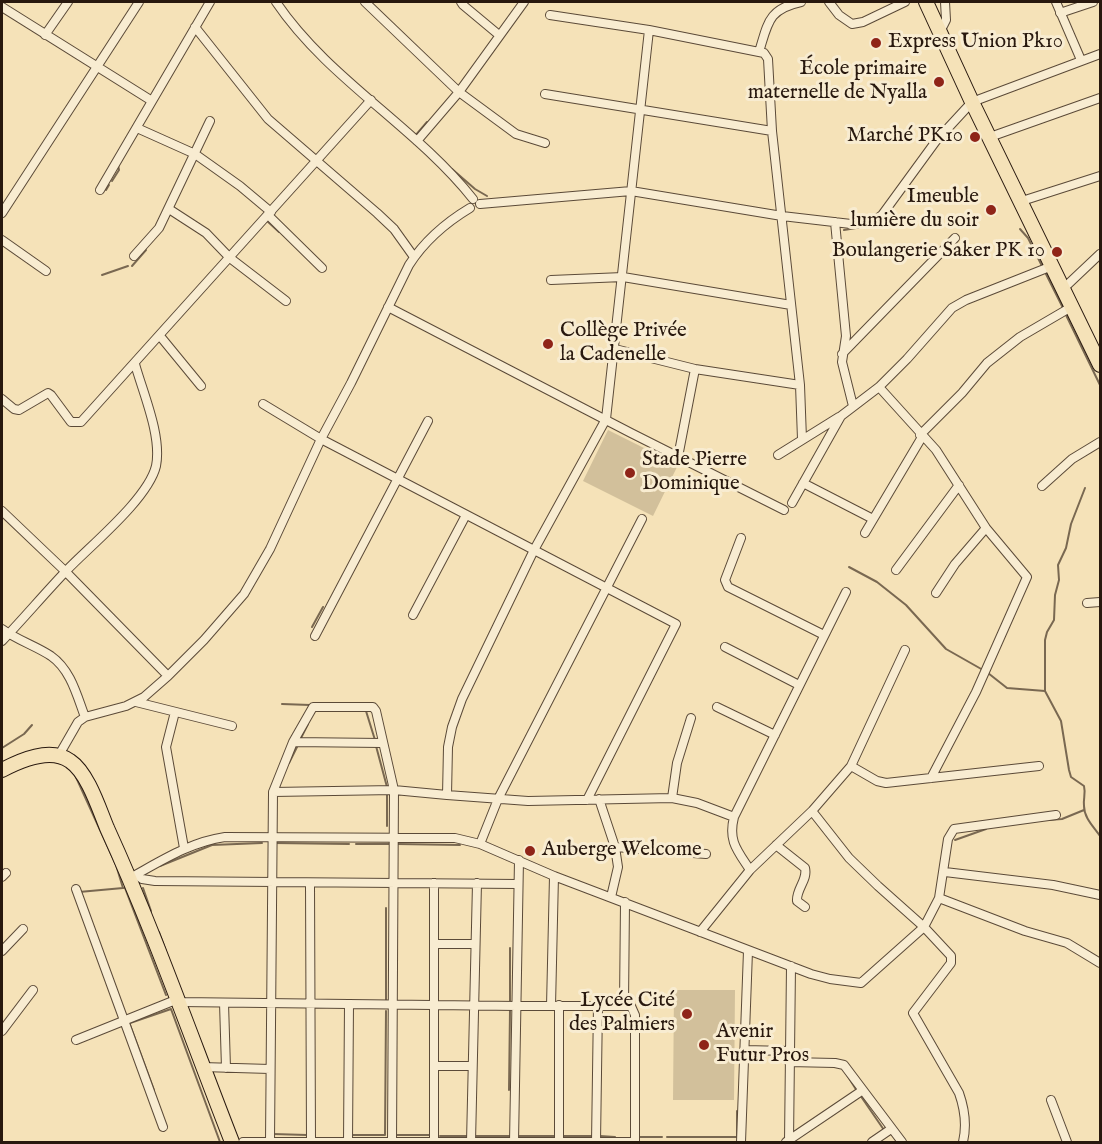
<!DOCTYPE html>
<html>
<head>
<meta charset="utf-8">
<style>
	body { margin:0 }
	#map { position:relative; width:1102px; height:1144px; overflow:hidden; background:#f5e2b8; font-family:"IM FELL English",serif }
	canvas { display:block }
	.frame { position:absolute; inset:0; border:3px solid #28180e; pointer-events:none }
</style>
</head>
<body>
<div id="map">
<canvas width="1102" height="1144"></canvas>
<div class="frame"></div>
</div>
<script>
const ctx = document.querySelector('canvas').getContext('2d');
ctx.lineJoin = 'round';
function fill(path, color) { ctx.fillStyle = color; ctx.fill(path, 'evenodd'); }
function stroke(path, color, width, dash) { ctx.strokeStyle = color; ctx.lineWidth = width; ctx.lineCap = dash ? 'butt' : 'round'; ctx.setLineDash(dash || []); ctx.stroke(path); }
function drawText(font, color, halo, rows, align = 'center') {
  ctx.font = font + ' "IM FELL English",serif'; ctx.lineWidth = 6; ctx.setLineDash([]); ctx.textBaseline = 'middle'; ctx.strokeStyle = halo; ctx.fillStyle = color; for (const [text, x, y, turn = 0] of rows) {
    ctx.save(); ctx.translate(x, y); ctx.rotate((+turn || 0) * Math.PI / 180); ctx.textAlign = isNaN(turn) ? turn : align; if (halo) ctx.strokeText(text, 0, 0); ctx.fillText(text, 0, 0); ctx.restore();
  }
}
const green = new Path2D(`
	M 608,430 L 678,465 L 653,516 L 583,481 Z
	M 674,990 L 735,990 L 734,1100 L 673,1100 Z`);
const stream = new Path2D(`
	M 415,136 L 427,122
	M 452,169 L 475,189 L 487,196
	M 112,181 L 119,170 L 118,165
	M 106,190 L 109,185
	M 266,220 L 279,232
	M 1020,229 L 1028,238 L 1042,266
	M 844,230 L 868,226
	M 132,266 L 146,250
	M 1045,272 L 1063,308
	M 102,275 L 128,266
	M 1066,315 L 1100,385
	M 1085,488 L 1071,524 L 1066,548 L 1058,565 L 1059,580 L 1055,595 L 1054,620 L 1047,632 L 1045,640 L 1045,691 L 1061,721 L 1069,770 L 1071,777 L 1084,786 C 1086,794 1083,799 1084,806 C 1084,818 1094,827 1100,836
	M 849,567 L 877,582 L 906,605 L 946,649 L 983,670
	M 312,627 L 323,607
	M 988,673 L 1007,688 L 1045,691
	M 282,704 L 310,705
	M 366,711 L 375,740
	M 300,740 L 308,724
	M 376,746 L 387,787
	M 2,748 L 24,734 L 32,725
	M 289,763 L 298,745
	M 75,775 L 116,865 L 123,888 L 125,888 L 166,995
	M 387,793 L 387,826
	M 1048,820 L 1062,819 L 1084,810
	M 955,840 L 986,829
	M 274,843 L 349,844
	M 356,844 L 390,844
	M 397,844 L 460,845
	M 160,866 L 212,845 L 262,843
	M 143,888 L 151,911
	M 79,892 L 123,888
	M 159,932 L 166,951
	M 386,1001 L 386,908
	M 510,1003 L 510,948
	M 129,1022 L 154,1090
	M 130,1023 L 171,1009 L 220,1142
	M 847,1075 L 857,1091
	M 509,1090 L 510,1010
	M 860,1095 L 884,1130
	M 273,1134 L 307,1135
	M 350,1135 L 385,1135 L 386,1011
	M 397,1135 L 431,1135
	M 440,1136 L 467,1136
	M 473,1136 L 510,1136
	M 518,1136 L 557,1136
	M 561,1136 L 594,1136
	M 600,1136 L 615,1137
	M 637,1137 L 662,1137
	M 667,1137 L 737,1137 L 737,1111`);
const street = new Path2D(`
	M 276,2 C 328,79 415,126 473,199
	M 365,2 L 459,92 L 516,134 L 545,143
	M 461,2 L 463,5 L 499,35
	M 829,2 L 839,15 L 852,24 L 863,22 L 905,2
	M 1056,2 L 1081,60
	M 2,7 L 152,101
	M 1060,13 L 1093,2
	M 550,15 L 649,30 L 764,53 L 768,59 L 772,131 L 800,385 L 695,369 L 615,349
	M 195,27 L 268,119 L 377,213 L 394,229 L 414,257
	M 649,30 L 606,419 L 534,550 L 462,699 L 452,727 L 448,747 L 447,795 L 528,801 L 672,798 L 697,803 L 734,817
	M 940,32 L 946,20 L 945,2
	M 45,35 L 68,2
	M 759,52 C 768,23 768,9 801,2
	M 545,94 L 772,131
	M 137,128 L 195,154 L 240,186 L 271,212
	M 990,137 L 1100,98
	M 417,141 L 459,92 L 524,2
	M 100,190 L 210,2
	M 1022,201 L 1100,176
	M 480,204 L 631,191 L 782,216 L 851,224 L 874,221 L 882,215 L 936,141 L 972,102 L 1100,54
	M 169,209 L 206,233 L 230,258 L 286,301
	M 2,213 L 139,2
	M 268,215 L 322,268
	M 835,222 L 846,336 L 842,362 L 853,406
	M 2,240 L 46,271
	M 134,256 L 159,228 L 210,121
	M 551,280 L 623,277 L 791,305
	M 1064,288 L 1100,254
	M 388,307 L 631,433 L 784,510
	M 160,336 L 201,386
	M 842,354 L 955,238
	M 800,385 L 802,439
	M 879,387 L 936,450 L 986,528 L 1027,577 L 976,692 L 931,778
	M 2,399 L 14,409 L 19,410 L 48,393 L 51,395 L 71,422 L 81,422 L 371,100
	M 263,404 L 321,439 L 676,624 L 587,800
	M 920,435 L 962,393 L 987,363 L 1020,337 L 1073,306
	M 778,455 L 839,417
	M 678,457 L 695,369
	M 803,483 L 873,519
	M 1042,486 L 1072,459 L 1100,442
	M 792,503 L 841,416 L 879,387 L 907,359 L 952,308 L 966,300 L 1052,266
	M 2,511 L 66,572 L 168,676
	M 865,533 L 922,437
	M 741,538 L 725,580 L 728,587 L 824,635
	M 896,570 L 959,485
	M 936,593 L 955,564 L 986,528
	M 1087,603 L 1100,602
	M 413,615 L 466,515
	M 2,629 C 17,640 36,646 51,656 C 71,670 77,696 85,717
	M 315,636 L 428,421
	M 2,641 C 24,618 45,593 67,570 C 91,545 148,499 156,466 C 162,436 143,393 135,364
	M 725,647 L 799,685
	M 136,702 L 232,726
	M 717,707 L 775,735
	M 175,712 L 166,747 L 184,848
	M 293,742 L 313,707 L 373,707 L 376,711 L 394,790 L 392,1142
	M 59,755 L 78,722 L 85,717 L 126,706 L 144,697 L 168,676 L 204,640 L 244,594 L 270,549 L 321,439 L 351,383 L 409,265 C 425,240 445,223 470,208
	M 851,766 L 877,781 L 886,783 L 1039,766
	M 273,792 L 394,790 L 447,795
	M 672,798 L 677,763 L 691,718
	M 599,799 L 615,847 L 618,867 L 611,897
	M 812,811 L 849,858 L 878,886 L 924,927 L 951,956 L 951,963 L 913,1013 L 959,1093 C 965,1110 967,1125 963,1142
	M 480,844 L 498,799 L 642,519
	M 776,845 L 805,868 C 808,880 796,889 797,901 L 805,907
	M 615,847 L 706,854
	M 750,870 C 737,850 728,841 734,817 L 846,592
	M 945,872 L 1053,885 L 1100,895
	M 136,875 L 142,879 L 155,881 L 518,884
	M 2,877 L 6,873
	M 130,878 C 161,861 190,842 225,837 L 455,838 L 480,844 L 554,876 L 811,974 L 830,979 L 861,983 L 924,927 L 939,898 L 948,839 L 954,829 L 1056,815
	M 310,883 L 311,1141
	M 76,889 L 163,1127
	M 939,898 L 1025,931 L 1067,943 L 1100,963
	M 700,932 L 750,870 L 812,811 L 851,766 L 905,650
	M 434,944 L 475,944
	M 2,951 L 23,929
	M 180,1002 L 517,1006 L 631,1006 L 635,1015 L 635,1142
	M 224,1003 L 226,1068
	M 624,1004 L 625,902
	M 551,1006 L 554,876
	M 2,1031 L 33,990
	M 76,1040 L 178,999
	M 744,1050 L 789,1051
	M 789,1062 L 835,1063 L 844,1065 L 902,1142
	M 435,1066 L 472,1066
	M 202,1067 L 270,1069
	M 1051,1100 L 1067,1142
	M 270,1141 L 273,792 L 293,742 L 382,743
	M 789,1141 L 791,966
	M 243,1142 L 635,1142
	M 348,1142 L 349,1004
	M 434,1142 L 434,883
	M 471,1142 L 477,883
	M 514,1142 L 519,860
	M 559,1142 L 559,1005
	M 596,1142 L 598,1005
	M 741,1142 L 748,951
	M 786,1142 L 863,1090
	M 872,1142 L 891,1129`);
const primary = new Path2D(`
	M 926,2 L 972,102 L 1100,365
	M 2,770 C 21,760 50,747 70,761 C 88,773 99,809 107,828 C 154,931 191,1037 232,1142`);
const markers = [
	[876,43,6,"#8f2418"],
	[939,82,6,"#8f2418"],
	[975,137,6,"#8f2418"],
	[991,210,6,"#8f2418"],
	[1057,252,6,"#8f2418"],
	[548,344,6,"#8f2418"],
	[630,473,6,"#8f2418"],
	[530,851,6,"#8f2418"],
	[687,1014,6,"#8f2418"],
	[704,1045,6,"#8f2418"]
];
const poiNames = [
	["Express Union Pk10",888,43],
	["École primaire",927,70,"right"],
	["maternelle de Nyalla",927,94,"right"],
	["Marché PK10",963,137,"right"],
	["Imeuble",979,198,"right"],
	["lumière du soir",979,222,"right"],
	["Boulangerie Saker PK 10",1045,252,"right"],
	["Collège Privée",560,332],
	["la Cadenelle",560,356],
	["Stade Pierre",642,461],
	["Dominique",642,485],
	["Auberge Welcome",542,851],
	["Lycée Cité",675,1002,"right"],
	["des Palmiers",675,1026,"right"],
	["Avenir",716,1033],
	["Futur Pros",716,1057]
];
fill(green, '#d2c09b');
stroke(stream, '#796851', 2);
stroke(street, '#5b4a38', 10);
stroke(primary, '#28180e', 16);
stroke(street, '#f8ecd1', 8);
stroke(primary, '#f5e2b8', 14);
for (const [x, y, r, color] of markers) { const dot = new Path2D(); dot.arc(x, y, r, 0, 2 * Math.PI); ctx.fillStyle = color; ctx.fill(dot); stroke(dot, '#f8ecd1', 2); }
drawText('21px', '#28180e', '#f8ecd1', poiNames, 'left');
</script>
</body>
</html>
